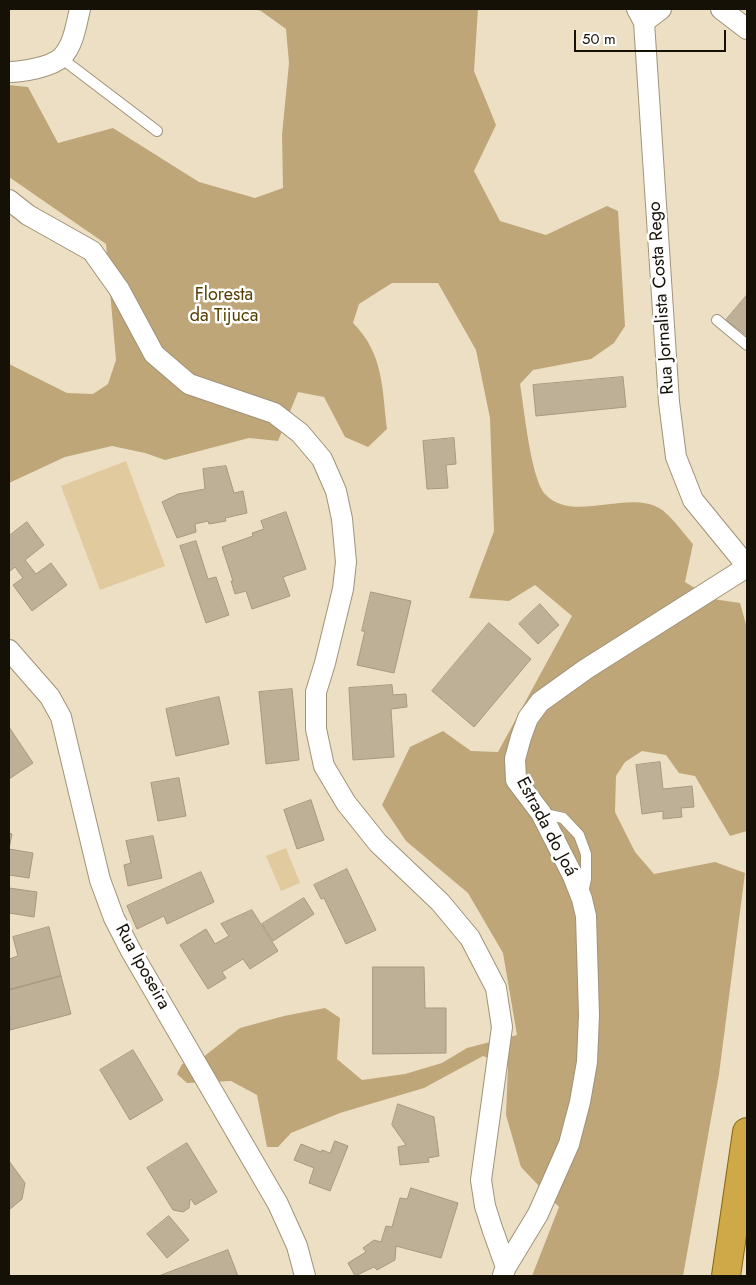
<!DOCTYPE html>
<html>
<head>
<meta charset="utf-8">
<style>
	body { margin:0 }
	#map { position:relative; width:756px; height:1285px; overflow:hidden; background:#eddfc3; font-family:Jost,sans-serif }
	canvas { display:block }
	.frame { position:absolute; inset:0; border:10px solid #161107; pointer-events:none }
	.scale { position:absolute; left:574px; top:30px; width:152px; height:22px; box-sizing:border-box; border:2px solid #161107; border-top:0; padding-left:6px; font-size:15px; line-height:18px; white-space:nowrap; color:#161107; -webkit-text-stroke:4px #fff; paint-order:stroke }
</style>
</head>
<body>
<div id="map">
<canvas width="756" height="1285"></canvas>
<div class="frame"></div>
<div class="scale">50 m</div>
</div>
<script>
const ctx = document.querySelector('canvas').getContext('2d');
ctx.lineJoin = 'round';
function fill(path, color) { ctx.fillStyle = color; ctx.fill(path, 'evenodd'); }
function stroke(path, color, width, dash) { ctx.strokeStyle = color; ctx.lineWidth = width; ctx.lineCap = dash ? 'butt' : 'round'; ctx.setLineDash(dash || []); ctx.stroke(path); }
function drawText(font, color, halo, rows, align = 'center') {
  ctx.font = font + ' Jost,sans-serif'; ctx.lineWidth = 5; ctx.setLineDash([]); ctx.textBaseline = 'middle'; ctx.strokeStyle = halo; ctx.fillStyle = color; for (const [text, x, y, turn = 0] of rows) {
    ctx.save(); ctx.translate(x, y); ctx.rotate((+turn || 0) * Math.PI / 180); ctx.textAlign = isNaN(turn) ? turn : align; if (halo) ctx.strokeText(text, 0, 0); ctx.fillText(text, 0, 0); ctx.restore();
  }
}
const green = new Path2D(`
	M 126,461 L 165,566 L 100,590 L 61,486 Z
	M 286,848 L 300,883 L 281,891 L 266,856 Z`);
const forest = new Path2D(`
	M 254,9 L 478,9 L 474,71 L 496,125 L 474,171 L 500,221 L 546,235 L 607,206 L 618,211 L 625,326 L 614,343 L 591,359 L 533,370 L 520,384 C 524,407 531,481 546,495 C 573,523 627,490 659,508 C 669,513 685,535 693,544 L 685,582 L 713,599 L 740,603 L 747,628 L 747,831 L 730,836 L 695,776 L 679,773 L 666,755 L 642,751 L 625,762 L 616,776 L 615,812 L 635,852 L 654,874 L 715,862 L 745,873 L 719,1074 L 683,1276 L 532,1276 L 559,1207 L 521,1167 L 506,1115 L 508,1066 L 483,1056 L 424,1088 L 340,1113 L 291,1133 L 278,1147 L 267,1147 L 257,1095 L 231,1081 L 187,1083 L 177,1074 L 182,1064 L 202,1058 L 240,1028 L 284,1016 L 325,1008 L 340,1018 L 337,1059 L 362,1080 L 405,1074 L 442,1063 L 467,1048 L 517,1035 L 503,953 L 468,893 L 406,841 L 382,805 L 410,747 L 443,731 L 471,751 L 498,752 L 572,616 L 535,585 L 509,601 L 469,598 L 494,531 L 490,418 L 476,350 L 438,283 L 392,283 L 359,304 L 353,323 C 384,354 382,389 387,429 L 368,447 L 345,437 L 324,397 L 298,392 L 278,441 L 249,438 L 165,460 L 145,453 L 112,446 L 65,457 L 9,483 L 9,364 L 67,393 L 93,394 L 108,384 L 116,360 L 106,244 L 9,177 L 9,85 L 28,87 L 58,143 L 113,128 L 199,182 L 255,198 L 283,188 L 282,135 L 289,63 L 286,29 L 261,11 Z`);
const building = new Path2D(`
	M 747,295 L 747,336 L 726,320 Z
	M 623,377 L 626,407 L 536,416 L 533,385 Z
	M 454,438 L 456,464 L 446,465 L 448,488 L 427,489 L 423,441 Z
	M 226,466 L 234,493 L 243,491 L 247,513 L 225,518 L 226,521 L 209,524 L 208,521 L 195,524 L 196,532 L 177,538 L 162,502 L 178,494 L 205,489 L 203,469 Z
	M 286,512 L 306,569 L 283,577 L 290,596 L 252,609 L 246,591 L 235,594 L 231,581 L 233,581 L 222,547 L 253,536 L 252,533 L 264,529 L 261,521 Z
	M 27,522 L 44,545 L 25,560 L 36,574 L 51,563 L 67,585 L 32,611 L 13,585 L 23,578 L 15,567 L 9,572 L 9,536 Z
	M 196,541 L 208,579 L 216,577 L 229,615 L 206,623 L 180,546 Z
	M 371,592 L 411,601 L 394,673 L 357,665 L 365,631 L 362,631 Z
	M 540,604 L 559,625 L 538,644 L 519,624 Z
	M 489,623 L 531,659 L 474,727 L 432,691 Z
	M 392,685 L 393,695 L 406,694 L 407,707 L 391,709 L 394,757 L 353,760 L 349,688 Z
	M 292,689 L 299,760 L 266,764 L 259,692 Z
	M 219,697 L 229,744 L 176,756 L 166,709 Z
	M 9,727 L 33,763 L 9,779 Z
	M 660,762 L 663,789 L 692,786 L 694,807 L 681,808 L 682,817 L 663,819 L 663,811 L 642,814 L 636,765 Z
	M 179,778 L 186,816 L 158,821 L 151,783 Z
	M 311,800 L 324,840 L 297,849 L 284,810 Z
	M 9,833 L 12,834 L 9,849 L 33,853 L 29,878 L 9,875 Z
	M 153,836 L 162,878 L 128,886 L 124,865 L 131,863 L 126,841 Z
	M 347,869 L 376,930 L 346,944 L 324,898 L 321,899 L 314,885 Z
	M 201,872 L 214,902 L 167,924 L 164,916 L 137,929 L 127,906 Z
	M 9,888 L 37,892 L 34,917 L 9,913 Z
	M 304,898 L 314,914 L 273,941 L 262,924 Z
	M 252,910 L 278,951 L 250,969 L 243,959 L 222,972 L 226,978 L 208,989 L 180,945 L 206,929 L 215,944 L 229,936 L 221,924 Z
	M 49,927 L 61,976 L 9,990 L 9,959 L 18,956 L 13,937 Z
	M 373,967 L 424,967 L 425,1008 L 446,1008 L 446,1053 L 373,1054 Z
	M 61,976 L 71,1014 L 10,1030 L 9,990 Z
	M 133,1050 L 163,1100 L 130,1120 L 100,1070 Z
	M 398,1104 L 434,1117 L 439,1156 L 428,1158 L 429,1162 L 400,1165 L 398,1147 L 406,1145 L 392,1125 Z
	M 335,1141 L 348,1146 L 330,1191 L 309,1183 L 314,1168 L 294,1160 L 301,1144 L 321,1152 L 322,1150 L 330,1153 Z
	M 187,1143 L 217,1192 L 195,1205 L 191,1199 L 190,1200 L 189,1208 L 183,1212 L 173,1210 L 147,1168 Z
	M 9,1161 L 25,1183 L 22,1199 L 9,1210 Z
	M 411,1188 L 458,1203 L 441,1258 L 396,1246 L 395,1260 L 377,1270 L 374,1267 L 355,1276 L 348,1263 L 366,1252 L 363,1248 L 374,1240 L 381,1242 L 386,1226 L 392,1227 L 400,1198 L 407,1199 Z
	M 169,1216 L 189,1240 L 167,1258 L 147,1234 Z
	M 228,1250 L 238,1276 L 159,1276 Z`);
const service = new Path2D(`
	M 61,58 L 157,131
	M 717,320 L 747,345
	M 541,813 L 563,818 L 579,835 L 586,854 L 586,879 L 583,893`);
const minor = new Path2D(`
	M 637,9 L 644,22 L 669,402 L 676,457 L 693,500 L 747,566
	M 721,9 L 747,29
	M 644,22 L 661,9
	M 9,72 C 22,72 52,67 62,57 C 74,44 76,25 80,9
	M 9,200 L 28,215 L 92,251 L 119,289 L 154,354 L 189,384 L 274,413 L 300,433 L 322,459 L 336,491 L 342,519 L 346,562 L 343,589 L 325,663 L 316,692 L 316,729 L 324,766 L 346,803 L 378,843 L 440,902 L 470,938 L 496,988 L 502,1027 L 481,1180 L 485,1206 L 492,1228 L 506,1267
	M 9,650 L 50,697 L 61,717 L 100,880 L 114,918 L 131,951 L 278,1204 L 297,1246 L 305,1276
	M 503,1275 L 506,1267 L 538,1214 L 569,1144 L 580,1102 L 587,1062 L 589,1015 L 586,916 L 582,899 L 573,876 L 541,813 L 516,780 L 515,759 L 521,737 L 528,718 L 540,702 L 586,669 L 747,567`);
const trunk = new Path2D(`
	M 726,1276 L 747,1132`);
const parkNames = [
	["Floresta",224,296],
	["da Tijuca",224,317]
];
const streetNames = [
	["Rua Jornalista Costa Rego",662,298,-94],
	["Estrada do Joá",546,827,62],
	["Rua Iposeira",142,967,61]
];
fill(green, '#e1ca9e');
fill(forest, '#bea679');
fill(building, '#beb096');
stroke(building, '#a6997f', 1);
stroke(service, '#a09379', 12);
stroke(minor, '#a09379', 22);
stroke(trunk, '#866614', 30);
stroke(service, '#fff', 10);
stroke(minor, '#fff', 20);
stroke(trunk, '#cfa848', 28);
drawText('18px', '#563e01', '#fff', parkNames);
drawText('18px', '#161107', '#fff', streetNames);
</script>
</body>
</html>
